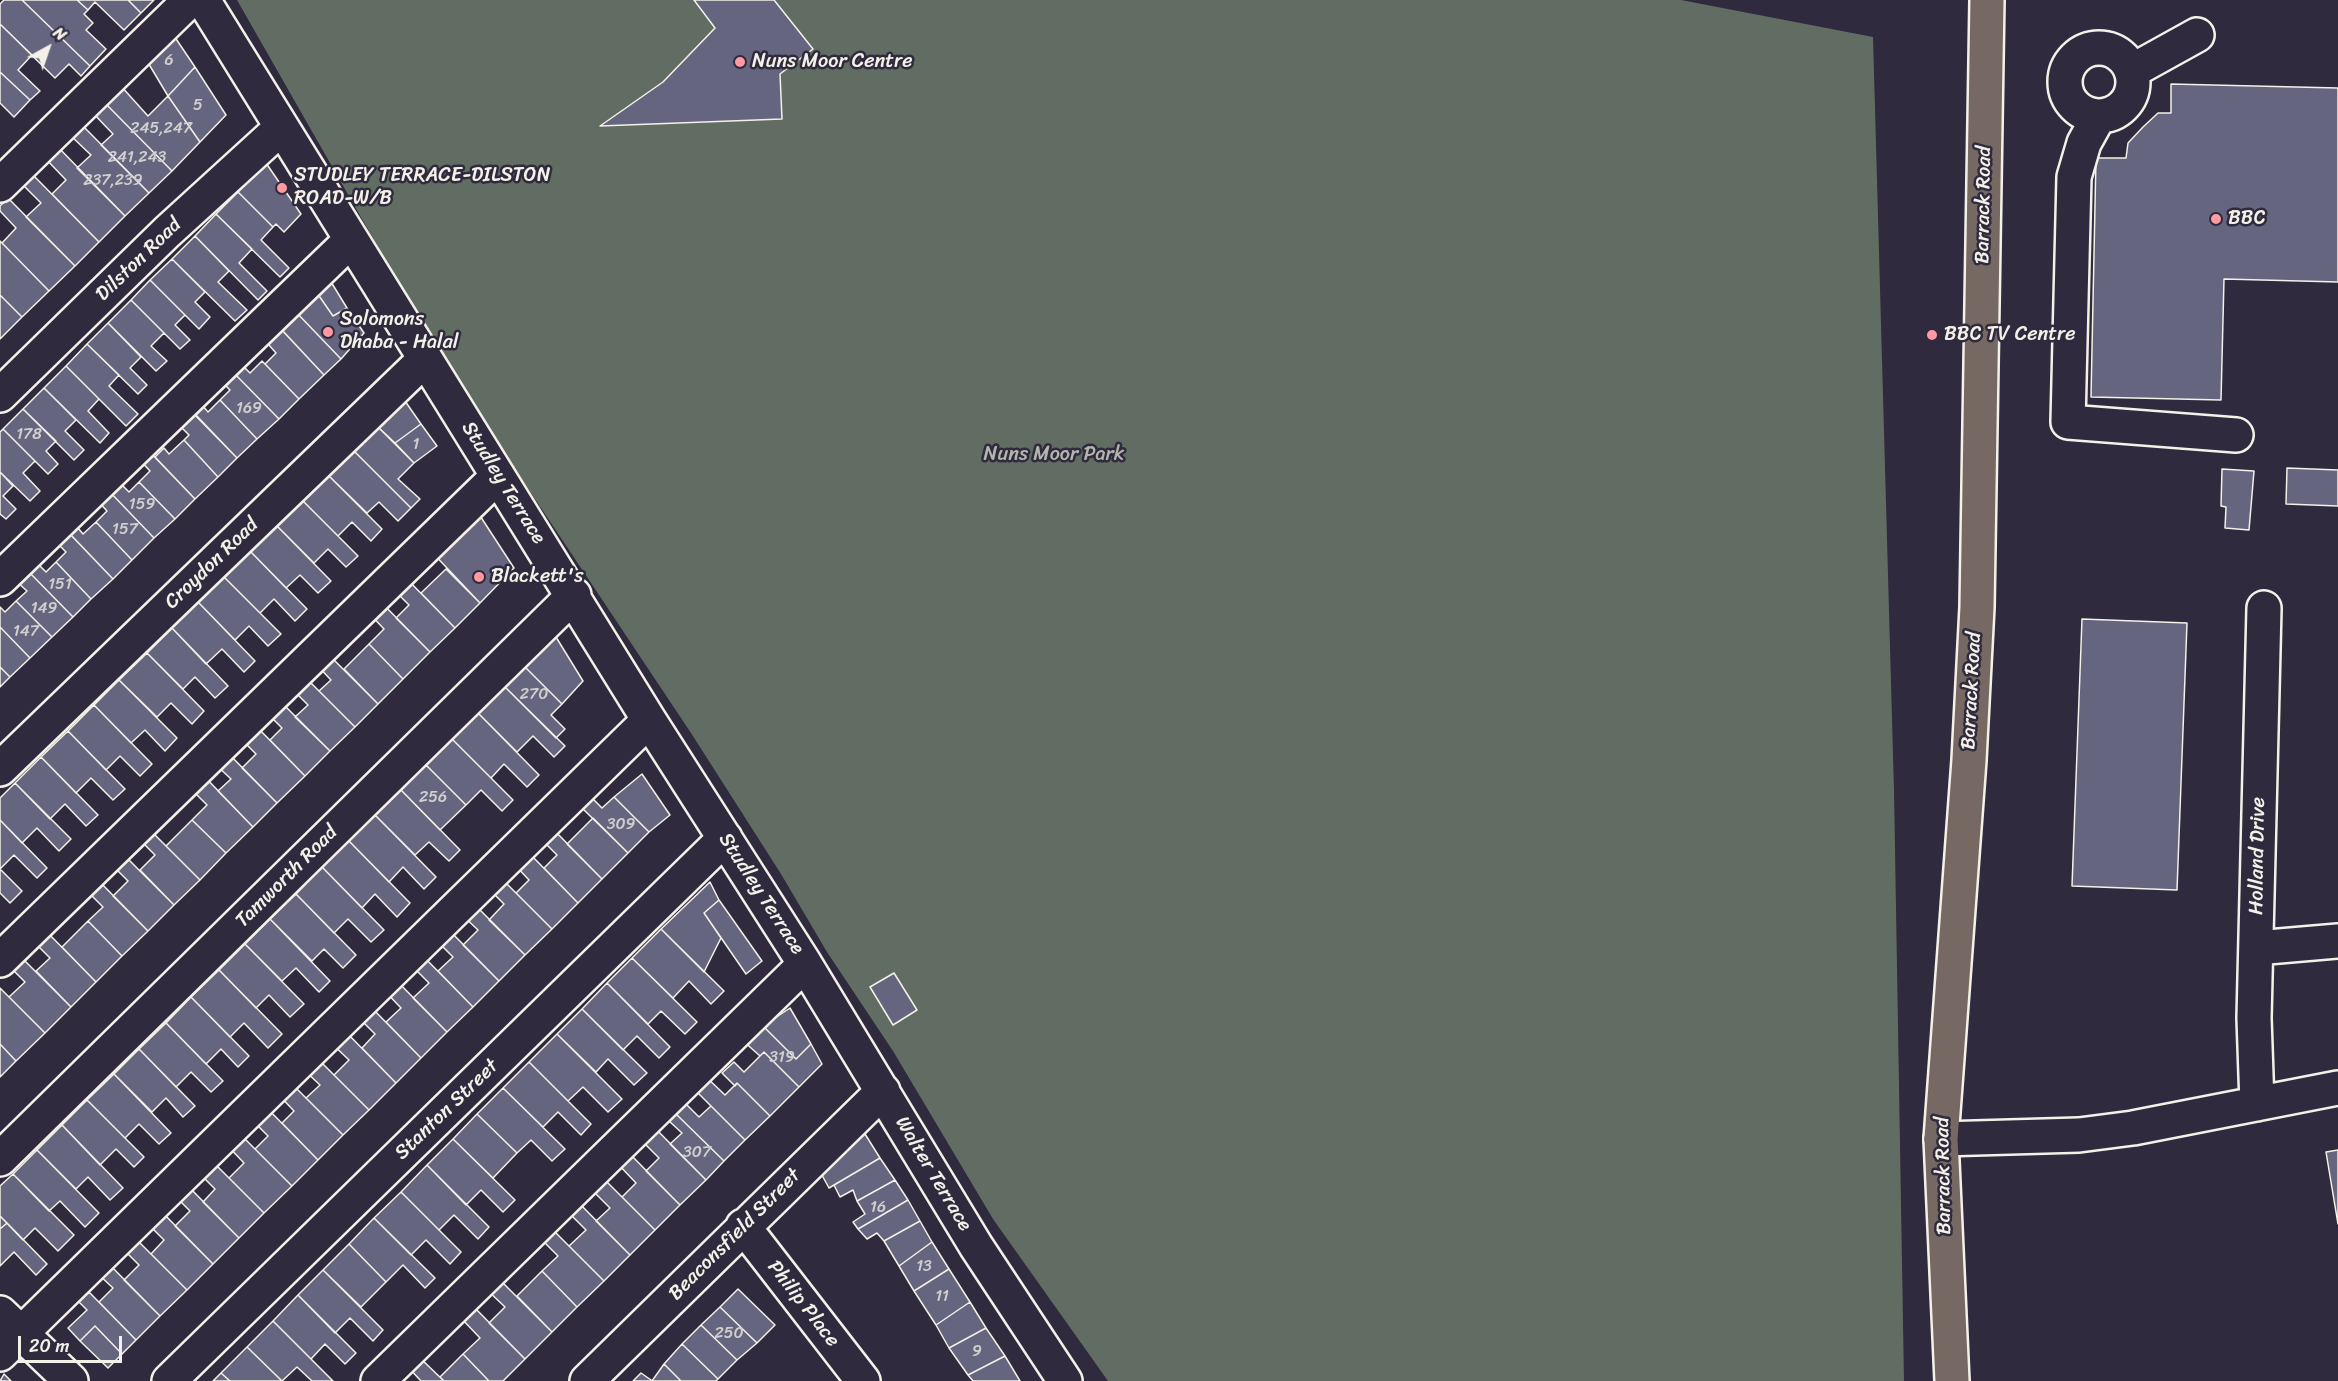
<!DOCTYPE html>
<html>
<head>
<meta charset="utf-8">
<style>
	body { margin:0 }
	#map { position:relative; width:2338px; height:1381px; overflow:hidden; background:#2f2a3d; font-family:Sriracha,sans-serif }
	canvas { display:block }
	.north { position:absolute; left:18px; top:18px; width:60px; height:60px; -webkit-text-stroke:4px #2f2a3d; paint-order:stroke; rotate:40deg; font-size:16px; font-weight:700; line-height:24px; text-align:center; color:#f4f1e8 }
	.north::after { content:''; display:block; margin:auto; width:21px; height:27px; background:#f4f1e8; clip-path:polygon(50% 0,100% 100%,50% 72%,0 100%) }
	.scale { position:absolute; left:18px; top:1336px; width:104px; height:27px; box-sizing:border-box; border:3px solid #f4f1e8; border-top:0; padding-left:8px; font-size:18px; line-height:21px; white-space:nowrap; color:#f4f1e8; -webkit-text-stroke:4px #2f2a3d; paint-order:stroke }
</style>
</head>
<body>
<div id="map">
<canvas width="2338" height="1381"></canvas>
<div class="north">N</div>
<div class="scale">20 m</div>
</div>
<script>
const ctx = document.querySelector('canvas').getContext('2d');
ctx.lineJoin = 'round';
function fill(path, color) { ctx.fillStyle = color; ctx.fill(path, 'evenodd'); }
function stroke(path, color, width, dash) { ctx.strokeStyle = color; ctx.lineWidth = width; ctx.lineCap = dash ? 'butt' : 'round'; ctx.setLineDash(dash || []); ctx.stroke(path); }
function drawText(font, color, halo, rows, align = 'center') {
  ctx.font = font + ' Sriracha,sans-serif'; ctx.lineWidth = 5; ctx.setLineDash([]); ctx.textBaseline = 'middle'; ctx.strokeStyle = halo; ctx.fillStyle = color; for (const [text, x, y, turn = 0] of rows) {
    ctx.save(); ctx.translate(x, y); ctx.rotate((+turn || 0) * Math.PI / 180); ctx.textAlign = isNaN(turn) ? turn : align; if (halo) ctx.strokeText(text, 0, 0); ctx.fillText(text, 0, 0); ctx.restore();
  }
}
const green = new Path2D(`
	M 237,0 L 1681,0 L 1873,37 L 1894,790 L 1904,1381 L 1108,1381 L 993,1219 L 893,1051 L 827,952 L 781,874 L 691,733 L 443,361 Z`);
const building = new Path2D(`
	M 4,0 L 22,0 L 90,66 L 81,76 L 69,64 L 55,78 L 0,24 L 0,4 Z
	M 22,0 L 77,0 L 88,10 L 84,14 L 93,23 L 86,30 L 106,49 L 90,66 Z
	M 77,0 L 128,0 L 141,13 L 124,30 L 95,2 L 88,10 Z
	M 128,0 L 154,0 L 141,13 Z
	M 694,0 L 774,0 L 813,49 L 780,74 L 782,119 L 600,126 L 663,82 L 715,28 Z
	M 0,24 L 32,55 L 18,70 L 40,91 L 30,100 L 0,72 Z
	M 168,27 L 195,67 L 168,96 L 144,56 Z
	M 195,67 L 226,115 L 200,142 L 168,96 Z
	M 0,72 L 30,100 L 14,117 L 0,103 Z
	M 2171,84 L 2338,88 L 2338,282 L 2224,279 L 2221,400 L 2091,397 L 2096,158 L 2126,158 L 2128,143 L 2143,127 L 2158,113 L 2171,113 Z
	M 120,85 L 148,116 L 168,96 L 200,142 L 172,171 L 103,101 Z
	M 103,101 L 172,171 L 149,193 L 101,145 L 113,134 L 92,112 Z
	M 81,124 L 149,193 L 125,216 L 77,168 L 91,155 L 70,135 Z
	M 56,145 L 125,216 L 99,242 L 52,194 L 66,180 L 44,157 Z
	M 266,163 L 301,214 L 284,232 L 276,224 L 273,227 L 238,192 Z
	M 32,174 L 99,242 L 75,266 L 26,217 L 41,203 L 22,184 Z
	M 238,192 L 273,227 L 261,240 L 289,268 L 280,277 L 216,214 Z
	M 8,198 L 75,266 L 49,291 L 2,243 L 16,228 L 0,211 L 0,206 Z
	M 216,214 L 252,249 L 239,263 L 267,291 L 258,300 L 195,236 Z
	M 195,236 L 229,271 L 218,282 L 247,310 L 235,321 L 172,259 Z
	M 0,241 L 49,291 L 22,317 L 0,295 Z
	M 172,259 L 205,292 L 195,302 L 210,317 L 199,329 L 150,280 Z
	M 328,277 L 347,308 L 333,316 L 315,290 Z
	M 150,280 L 185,315 L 175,325 L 190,340 L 180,349 L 131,300 Z
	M 315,290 L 333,316 L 347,308 L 364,333 L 341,359 L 294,310 Z
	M 0,295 L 22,317 L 0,339 Z
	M 131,300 L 164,333 L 151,346 L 167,361 L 156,371 L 108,323 Z
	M 294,310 L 341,359 L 324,375 L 278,326 Z
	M 108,323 L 141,357 L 130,368 L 147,385 L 138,394 L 87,344 Z
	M 282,330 L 324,375 L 299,399 L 265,364 L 276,353 L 268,344 Z
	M 87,344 L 119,375 L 109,386 L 138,414 L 126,426 L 66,366 Z
	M 237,360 L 250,373 L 262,361 L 299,399 L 279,419 L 229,368 Z
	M 66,366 L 99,399 L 88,411 L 109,433 L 100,443 L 44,388 Z
	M 229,368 L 279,419 L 257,439 L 220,400 L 230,390 L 218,378 Z
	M 44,388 L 76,420 L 65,431 L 84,450 L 74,460 L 23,409 Z
	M 220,400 L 257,439 L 237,458 L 194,413 L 202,405 L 208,412 Z
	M 405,401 L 421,424 L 395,443 L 377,426 Z
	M 23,409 L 56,441 L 46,451 L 58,464 L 48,474 L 3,429 Z
	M 189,409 L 237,458 L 218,477 L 184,440 L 189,435 L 176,422 Z
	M 421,424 L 437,446 L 414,463 L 395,443 Z
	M 377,426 L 414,463 L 398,479 L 420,499 L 411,508 L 353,450 Z
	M 3,429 L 35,461 L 23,473 L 40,491 L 30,501 L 0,472 L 0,432 Z
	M 184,440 L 218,477 L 195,499 L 155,457 L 164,448 L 169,454 Z
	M 145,447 L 195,499 L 175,519 L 139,482 L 150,471 L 136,456 Z
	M 353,450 L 411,508 L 398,521 L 379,502 L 367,513 L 328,475 Z
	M 2287,468 L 2338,470 L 2338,506 L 2286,504 Z
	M 2222,469 L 2254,471 L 2249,530 L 2225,528 L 2226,507 L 2221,506 Z
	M 0,472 L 13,486 L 3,496 L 16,509 L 6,519 L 0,514 Z
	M 328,475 L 382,529 L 371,541 L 352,522 L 338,536 L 302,500 Z
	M 117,480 L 129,492 L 139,482 L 175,519 L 154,538 L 107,489 Z
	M 107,489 L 154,538 L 132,560 L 96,522 L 107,511 L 97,500 Z
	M 302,500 L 358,556 L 346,567 L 328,549 L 314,563 L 276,525 Z
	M 473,505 L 514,568 L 480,603 L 429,549 Z
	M 96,522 L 132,560 L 113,579 L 71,535 L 78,528 L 83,534 Z
	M 276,525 L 331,581 L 318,593 L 300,575 L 286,588 L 250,551 Z
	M 66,530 L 113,579 L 91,599 L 56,562 L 66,552 L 55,541 Z
	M 250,551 L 307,609 L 295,621 L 274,599 L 260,613 L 224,577 Z
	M 31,557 L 46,572 L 56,562 L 91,599 L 73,617 L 28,571 Z
	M 446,569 L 480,603 L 455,628 L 421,593 Z
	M 28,571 L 73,617 L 52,637 L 16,601 L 27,591 L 17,582 Z
	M 403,575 L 455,628 L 430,652 L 396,618 L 409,605 L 391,587 Z
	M 224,577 L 281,634 L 268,646 L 249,626 L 235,640 L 198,602 Z
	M 378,599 L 430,652 L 403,679 L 369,644 L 384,629 L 366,610 Z
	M 16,601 L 52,637 L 30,658 L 0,627 L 0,607 L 5,612 Z
	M 198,602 L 255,661 L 244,672 L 222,649 L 206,664 L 172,628 Z
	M 2082,619 L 2187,623 L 2177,890 L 2072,886 Z
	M 0,627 L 30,658 L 10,677 L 0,667 Z
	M 172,628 L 228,686 L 215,698 L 195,677 L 183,689 L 147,653 Z
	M 556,637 L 583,681 L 562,704 L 525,667 Z
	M 369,644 L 403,679 L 378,704 L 344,669 Z
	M 325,651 L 378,704 L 355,727 L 319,691 L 331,680 L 314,662 Z
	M 147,653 L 204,711 L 192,724 L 171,703 L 157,717 L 119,680 Z
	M 0,667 L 10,677 L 0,687 Z
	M 525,667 L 562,704 L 551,715 L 565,729 L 556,738 L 505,687 Z
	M 302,674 L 355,727 L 330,751 L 295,717 L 308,705 L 289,686 Z
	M 119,680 L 177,738 L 165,751 L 145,730 L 131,743 L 94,705 Z
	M 505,687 L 565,746 L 554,757 L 533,736 L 517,752 L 478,713 Z
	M 277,698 L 330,751 L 305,776 L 270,740 L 282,728 L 264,710 Z
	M 94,705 L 152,764 L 140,776 L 120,756 L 106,770 L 68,731 Z
	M 478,713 L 539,775 L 527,787 L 504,764 L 491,778 L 452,739 Z
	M 253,723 L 305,776 L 277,803 L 242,768 L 256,754 L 239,737 Z
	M 68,731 L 125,789 L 113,800 L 91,778 L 76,793 L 41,757 Z
	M 452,739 L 513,800 L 502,811 L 481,790 L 466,805 L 426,765 Z
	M 226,751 L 277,803 L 253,827 L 218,791 L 231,779 L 214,763 Z
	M 41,757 L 98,815 L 86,826 L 65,804 L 50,819 L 15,783 Z
	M 426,765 L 466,805 L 440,830 L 401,790 Z
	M 202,774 L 253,827 L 226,853 L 192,820 L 207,805 L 189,787 Z
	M 642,774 L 670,815 L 649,832 L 614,797 Z
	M 15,783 L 71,839 L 59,851 L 37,828 L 22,843 L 0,820 L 0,798 Z
	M 401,790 L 460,850 L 449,861 L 429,842 L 415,855 L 375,815 Z
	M 614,797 L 649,832 L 628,853 L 583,809 L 593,799 L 602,808 Z
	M 375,815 L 436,877 L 424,889 L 403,867 L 389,882 L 349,841 Z
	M 593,818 L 628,853 L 602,879 L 567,844 Z
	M 0,820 L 47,868 L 37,878 L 14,855 L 0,869 Z
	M 192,820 L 226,853 L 200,880 L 166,846 Z
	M 146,826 L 200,880 L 174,905 L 140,870 L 155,855 L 136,836 Z
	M 551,827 L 602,879 L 578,903 L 544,868 L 557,855 L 540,838 Z
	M 349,841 L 410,903 L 397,917 L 375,894 L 362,908 L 322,867 Z
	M 527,851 L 578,903 L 552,929 L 516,893 L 529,880 L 514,864 Z
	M 121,852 L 174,905 L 148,931 L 113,896 L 128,881 L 110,863 Z
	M 322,867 L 384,930 L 371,942 L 348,919 L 334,933 L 296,894 Z
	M 0,869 L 22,891 L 10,903 L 0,893 Z
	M 96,878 L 148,931 L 122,956 L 88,921 L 103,907 L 85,889 Z
	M 502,879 L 552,929 L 525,955 L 489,920 L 504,904 L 490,890 Z
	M 710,882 L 719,900 L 704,913 L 721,938 L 704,972 L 661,929 Z
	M 296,894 L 356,955 L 343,968 L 324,949 L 312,961 L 270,919 Z
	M 719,900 L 762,961 L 746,974 L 704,913 Z
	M 472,902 L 525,955 L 499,981 L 463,945 L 478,930 L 460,913 Z
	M 270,919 L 330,981 L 319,992 L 296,968 L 282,981 L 245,944 Z
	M 88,921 L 122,956 L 96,982 L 62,947 Z
	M 447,928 L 499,981 L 473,1007 L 438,971 L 453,957 L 435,939 Z
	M 44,929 L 96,982 L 71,1007 L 36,971 L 50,958 L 32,940 Z
	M 661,929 L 724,991 L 711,1004 L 689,981 L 673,998 L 632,958 Z
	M 245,944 L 304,1004 L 290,1017 L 269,995 L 256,1008 L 219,970 Z
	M 420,953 L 473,1007 L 447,1032 L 413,998 L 429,983 L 409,963 Z
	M 18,954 L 71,1007 L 45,1033 L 9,997 L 25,982 L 7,964 Z
	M 632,958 L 697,1022 L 685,1034 L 661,1011 L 648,1024 L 607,983 Z
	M 219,970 L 282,1034 L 268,1048 L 244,1023 L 230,1037 L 191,997 Z
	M 894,973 L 917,1010 L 893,1025 L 870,987 Z
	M 394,978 L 447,1032 L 421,1058 L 386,1022 L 401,1008 L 383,989 Z
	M 607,983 L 670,1047 L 659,1058 L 637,1036 L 623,1050 L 582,1009 Z
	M 0,988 L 45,1033 L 16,1061 L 0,1044 Z
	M 191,997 L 249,1056 L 238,1067 L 221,1049 L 206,1064 L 166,1023 Z
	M 368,1004 L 421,1058 L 396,1083 L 362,1048 L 375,1034 L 357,1016 Z
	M 790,1008 L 811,1044 L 796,1059 L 763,1026 Z
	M 582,1009 L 647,1073 L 634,1085 L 608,1059 L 596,1072 L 557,1034 Z
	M 166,1023 L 223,1081 L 211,1092 L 191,1072 L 176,1087 L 139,1049 Z
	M 763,1026 L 796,1059 L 811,1044 L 822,1064 L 799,1087 L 764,1052 L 760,1056 L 741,1039 Z
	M 342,1028 L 396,1083 L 369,1110 L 334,1075 L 349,1060 L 329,1041 Z
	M 557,1034 L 622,1099 L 608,1112 L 583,1087 L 568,1101 L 529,1062 Z
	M 0,1044 L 16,1061 L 0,1077 Z
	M 139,1049 L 195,1106 L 183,1117 L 166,1098 L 152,1112 L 114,1074 Z
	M 764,1052 L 799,1087 L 770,1116 L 737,1083 L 735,1086 L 722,1073 L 734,1062 L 744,1072 Z
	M 315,1056 L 369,1110 L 343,1135 L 306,1098 L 320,1085 L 303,1069 Z
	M 529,1062 L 591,1124 L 581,1135 L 558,1112 L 543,1127 L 503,1088 Z
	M 114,1074 L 171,1133 L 159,1144 L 139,1124 L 125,1138 L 87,1100 Z
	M 704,1075 L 725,1095 L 737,1083 L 770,1116 L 745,1140 L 692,1087 Z
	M 288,1080 L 343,1135 L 318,1160 L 282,1123 L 294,1111 L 276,1092 Z
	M 503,1088 L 565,1149 L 552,1161 L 531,1140 L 517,1153 L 477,1114 Z
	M 87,1100 L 144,1157 L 134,1167 L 116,1149 L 100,1165 L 62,1125 Z
	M 686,1104 L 699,1117 L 711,1106 L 745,1140 L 724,1161 L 676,1114 Z
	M 264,1105 L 318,1160 L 292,1186 L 255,1149 L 268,1136 L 250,1118 Z
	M 477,1114 L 517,1153 L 493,1178 L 453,1139 Z
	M 676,1114 L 724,1161 L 706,1180 L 670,1144 L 682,1133 L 669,1121 Z
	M 62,1125 L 123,1188 L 110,1200 L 88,1177 L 76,1189 L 37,1150 Z
	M 653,1126 L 706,1180 L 680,1205 L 646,1171 L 659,1158 L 640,1139 Z
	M 236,1130 L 292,1186 L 264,1213 L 229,1178 L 244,1163 L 224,1142 Z
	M 865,1134 L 880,1158 L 829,1188 L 818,1168 Z
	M 453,1139 L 515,1200 L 503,1212 L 481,1190 L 466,1205 L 427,1165 Z
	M 37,1150 L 99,1213 L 85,1227 L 60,1201 L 49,1211 L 13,1174 Z
	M 2338,1150 L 2338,1224 L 2326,1152 Z
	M 629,1153 L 680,1205 L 655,1230 L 622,1197 L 636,1183 L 618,1164 Z
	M 880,1158 L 895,1180 L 857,1201 L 853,1190 L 840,1197 L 834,1185 Z
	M 210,1159 L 264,1213 L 239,1238 L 203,1202 L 215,1189 L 198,1172 Z
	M 427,1165 L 489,1227 L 478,1239 L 454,1215 L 439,1230 L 401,1192 Z
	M 13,1174 L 74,1235 L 58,1251 L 35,1228 L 23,1240 L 0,1216 L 0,1186 Z
	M 602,1177 L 655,1230 L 630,1255 L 596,1221 L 610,1208 L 590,1188 Z
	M 895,1180 L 908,1200 L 858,1229 L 853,1222 L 865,1214 L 857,1201 Z
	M 185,1183 L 239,1238 L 213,1264 L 175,1226 L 190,1211 L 173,1194 Z
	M 401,1192 L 461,1252 L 450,1264 L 426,1240 L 411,1255 L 374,1218 Z
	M 908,1200 L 920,1221 L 884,1241 L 877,1233 L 867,1239 L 858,1229 Z
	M 577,1201 L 630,1255 L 604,1281 L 569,1246 L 586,1230 L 567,1211 Z
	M 159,1209 L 213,1264 L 187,1290 L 151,1254 L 164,1240 L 146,1222 Z
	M 0,1216 L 7,1223 L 0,1229 Z
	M 374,1218 L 435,1278 L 425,1288 L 403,1265 L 386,1282 L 349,1244 Z
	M 920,1221 L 932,1242 L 899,1266 L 884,1241 Z
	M 7,1223 L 47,1264 L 36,1275 L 14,1252 L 0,1266 L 0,1229 Z
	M 550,1227 L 604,1281 L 577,1307 L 542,1271 L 558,1256 L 539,1237 Z
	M 132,1235 L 187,1290 L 160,1316 L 124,1280 L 139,1265 L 120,1246 Z
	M 932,1242 L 949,1269 L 914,1291 L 899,1266 Z
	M 349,1244 L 386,1282 L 361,1307 L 323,1270 Z
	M 107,1262 L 160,1316 L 136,1340 L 99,1302 L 113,1288 L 97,1273 Z
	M 949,1269 L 970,1302 L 936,1325 L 914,1291 Z
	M 323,1270 L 383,1330 L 373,1341 L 350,1318 L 335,1333 L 298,1295 Z
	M 542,1271 L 577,1307 L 552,1332 L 517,1296 Z
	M 496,1276 L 552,1332 L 525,1359 L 489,1323 L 505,1307 L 485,1288 Z
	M 738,1289 L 775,1325 L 757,1343 L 720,1307 Z
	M 89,1292 L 136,1340 L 122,1354 L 95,1326 L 80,1341 L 68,1328 L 87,1310 L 79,1302 Z
	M 298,1295 L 356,1353 L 345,1364 L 325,1344 L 311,1359 L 273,1321 Z
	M 970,1302 L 986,1328 L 949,1348 L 936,1325 Z
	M 472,1305 L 525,1359 L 503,1381 L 489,1381 L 463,1354 L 480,1338 L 460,1317 Z
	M 720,1307 L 757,1343 L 737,1360 L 701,1325 Z
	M 273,1321 L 333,1381 L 312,1381 L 297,1367 L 282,1381 L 247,1347 Z
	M 701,1325 L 737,1360 L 718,1379 L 682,1344 Z
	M 95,1326 L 122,1354 L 108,1368 L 80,1341 Z
	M 986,1328 L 1005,1356 L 968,1375 L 949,1348 Z
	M 682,1344 L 718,1379 L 716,1381 L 681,1381 L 664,1364 Z
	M 247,1347 L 282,1381 L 230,1381 L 221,1373 Z
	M 463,1354 L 489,1381 L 444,1381 L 440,1377 Z
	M 1005,1356 L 1020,1381 L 973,1381 L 968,1375 Z
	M 419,1357 L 444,1381 L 421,1381 L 408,1367 Z
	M 664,1364 L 681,1381 L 652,1381 Z
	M 221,1373 L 230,1381 L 213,1381 Z
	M 641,1373 L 651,1380 L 652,1381 L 633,1381 Z
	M 4,1374 L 11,1381 L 0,1381 Z`);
const minor = new Path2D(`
	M 203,0 L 649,720 L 805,964 L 976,1246 L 1065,1381
	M2065 82a34 34 0 1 1 68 0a34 34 0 1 1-68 0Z
	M 2132,71 L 2197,35
	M 2099,116 L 2084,143 L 2074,177 L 2068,422 L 2236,435
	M 0,185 L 190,0
	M 0,395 L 167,232 L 281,128
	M 0,579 L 351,240
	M 0,769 L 425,359
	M 2256,948 L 2338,941
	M 0,960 L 498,476
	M 2257,1104 L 2254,1018 L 2264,608
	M 1941,1139 L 2079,1135 L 2133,1128 L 2338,1088
	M 0,1159 L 574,595
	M 743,1226 L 863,1381
	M 0,1313 L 71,1381
	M 0,1354 L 649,720
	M 169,1381 L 725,838
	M 378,1381 L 805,964
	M 587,1381 L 883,1091`);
const major = new Path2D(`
	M 1952,1381 L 1941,1139 L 1969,760 L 1977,607 L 1987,0`);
const markers = [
	[740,62,6,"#ff9aa2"],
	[282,188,6,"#ff9aa2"],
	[2216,219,6,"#ff9aa2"],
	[328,332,6,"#ff9aa2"],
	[1932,335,6,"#ff9aa2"],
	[479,577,6,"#ff9aa2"]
];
const numberNames = [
	["6",169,61],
	["5",198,106],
	["245,247",161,129],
	["241,243",137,158],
	["237,239",113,181],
	["169",249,409],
	["178",29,435],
	["1",416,445],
	["159",142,505],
	["157",125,530],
	["151",60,585],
	["149",44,609],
	["147",26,632],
	["270",534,695],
	["256",433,798],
	["309",621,825],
	["319",782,1058],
	["307",697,1153],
	["16",878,1208],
	["13",924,1267],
	["11",942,1297],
	["250",729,1334],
	["9",977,1352]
];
const poiNames = [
	["Nuns Moor Centre",752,62],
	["STUDLEY TERRACE-DILSTON",294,176],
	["ROAD-W/B",294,199],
	["BBC",2228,219],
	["Solomons",340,320],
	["Dhaba - Halal",340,343],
	["BBC TV Centre",1944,335],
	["Blackett's",491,577]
];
const streetNames = [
	["Barrack Road",1984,205,-89],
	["Dilston Road",139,260,-44],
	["Studley Terrace",503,483,58],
	["Croydon Road",212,564,-44],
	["Barrack Road",1972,691,-87],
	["Holland Drive",2258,856,-89],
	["Tamworth Road",287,877,-45],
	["Studley Terrace",761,894,57],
	["Stanton Street",447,1110,-44],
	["Walter Terrace",933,1174,59],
	["Barrack Road",1944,1176,-91],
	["Beaconsfield Street",735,1235,-45],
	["Philip Place",803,1304,52]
];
const parkNames = [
	["Nuns Moor Park",1054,455]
];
fill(green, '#616d62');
fill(building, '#65657f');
stroke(building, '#f4f1e8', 1.5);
stroke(minor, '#f4f1e8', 38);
stroke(major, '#f4f1e8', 38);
stroke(minor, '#2f2a3d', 33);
stroke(major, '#766964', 33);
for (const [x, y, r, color] of markers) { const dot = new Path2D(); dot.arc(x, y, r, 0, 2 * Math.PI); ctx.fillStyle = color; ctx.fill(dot); stroke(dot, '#2f2a3d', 2); }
drawText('16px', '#d0cece', null, numberNames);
drawText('20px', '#f4f1e8', '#2f2a3d', poiNames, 'left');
drawText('20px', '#f4f1e8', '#2f2a3d', streetNames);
drawText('20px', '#b2b6ac', '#2f2a3d', parkNames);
</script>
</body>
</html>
